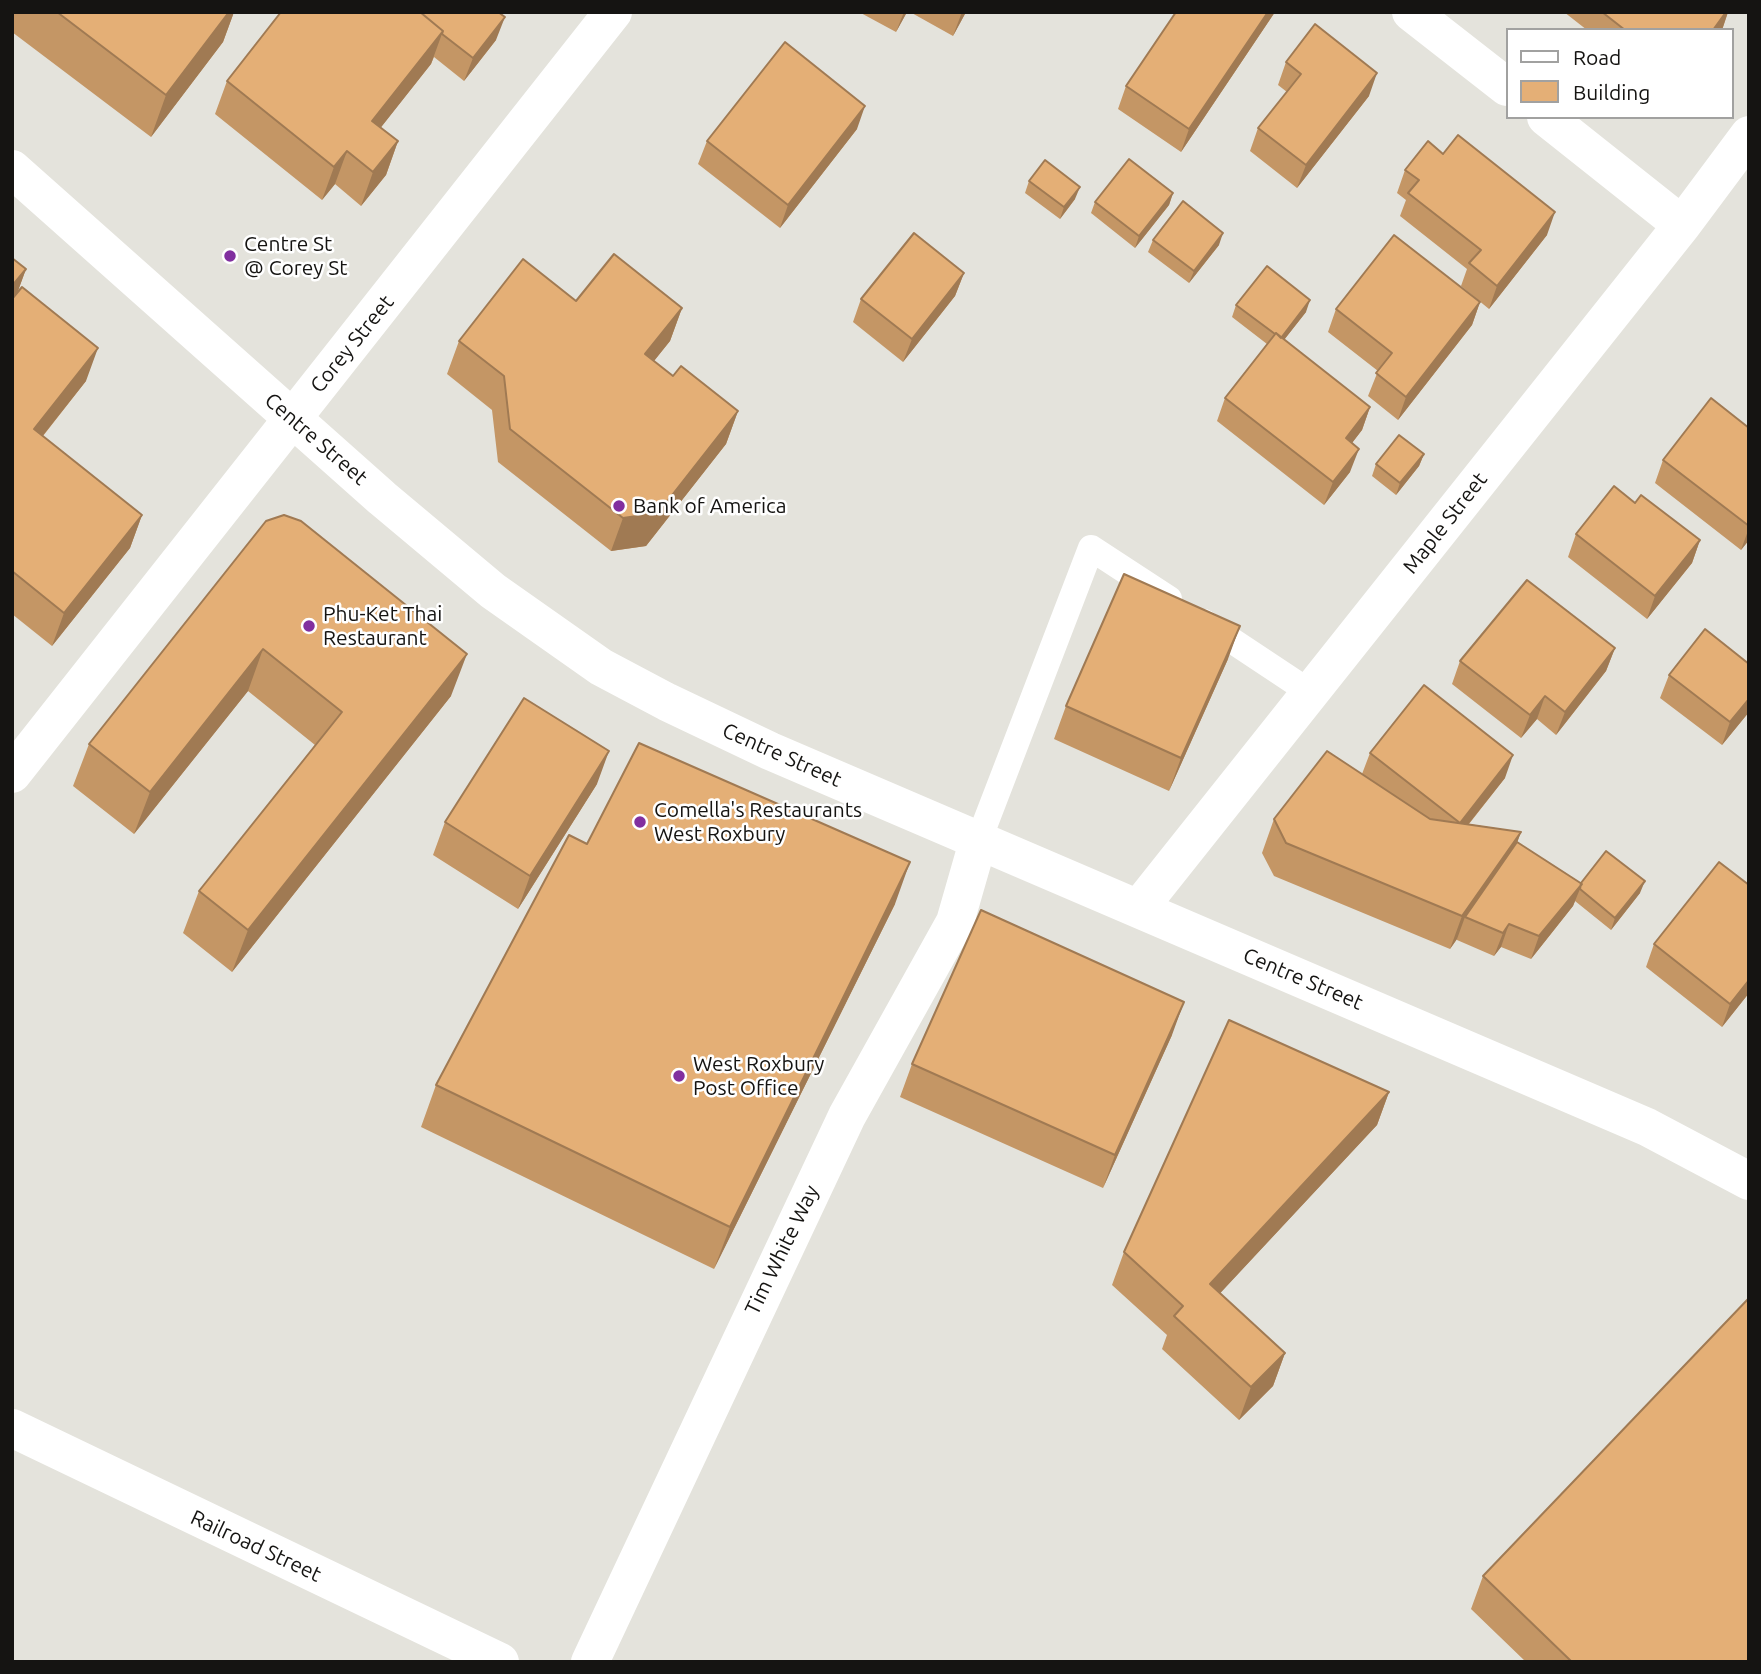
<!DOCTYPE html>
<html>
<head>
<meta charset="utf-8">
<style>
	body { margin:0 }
	#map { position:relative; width:1761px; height:1674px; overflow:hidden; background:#e4e3dc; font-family:Ubuntu,sans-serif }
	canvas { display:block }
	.frame { position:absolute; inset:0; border:14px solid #151412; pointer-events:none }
	.legend { position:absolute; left:1506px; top:28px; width:228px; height:91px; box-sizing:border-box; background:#fff; border:2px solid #a1a1a0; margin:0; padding:9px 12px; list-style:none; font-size:21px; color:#151412 }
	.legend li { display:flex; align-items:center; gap:14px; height:35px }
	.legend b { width:35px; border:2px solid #a1a1a0 }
</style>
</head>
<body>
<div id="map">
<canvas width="1761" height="1674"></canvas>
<div class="frame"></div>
<ul class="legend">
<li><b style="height:9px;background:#fff"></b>Road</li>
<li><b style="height:19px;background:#e4af76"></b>Building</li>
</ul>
</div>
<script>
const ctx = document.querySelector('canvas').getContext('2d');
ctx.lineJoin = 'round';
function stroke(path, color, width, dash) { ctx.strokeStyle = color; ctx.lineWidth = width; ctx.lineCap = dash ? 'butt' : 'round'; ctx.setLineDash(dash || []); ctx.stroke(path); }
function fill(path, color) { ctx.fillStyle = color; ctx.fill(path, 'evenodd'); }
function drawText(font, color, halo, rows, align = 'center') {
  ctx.font = font + ' Ubuntu,sans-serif'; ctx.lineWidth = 5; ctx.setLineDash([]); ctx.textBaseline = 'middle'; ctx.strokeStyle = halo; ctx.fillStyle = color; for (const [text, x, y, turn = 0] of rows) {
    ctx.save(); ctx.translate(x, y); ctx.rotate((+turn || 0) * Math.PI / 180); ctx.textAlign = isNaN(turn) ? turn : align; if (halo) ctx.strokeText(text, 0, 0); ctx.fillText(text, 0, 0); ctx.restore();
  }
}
const service = new Path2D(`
	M 1204,622 L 1311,693
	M 978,842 L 1091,548 L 1169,599`);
const pedestrian = new Path2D(`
	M 590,1662 L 847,1116 L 955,922 L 978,842`);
const minor = new Path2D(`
	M 1411,12 L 1507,87
	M 1546,117 L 1682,225
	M 12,774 L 292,419
	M 1139,908 L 1682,225 L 1749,135
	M 12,1428 L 500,1662`);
const tertiary = new Path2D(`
	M 292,419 L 613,12`);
const secondary = new Path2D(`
	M 12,169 L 382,498 L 493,591 L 601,667 L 667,702 L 770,751 L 1647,1127 L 1749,1181`);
const wall = new Path2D(`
	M 12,12 L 234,12 L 223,42 L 151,137 L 12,32 Z
	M 281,12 L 496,40 L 464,81 L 434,57 L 431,64 L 380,128 L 398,141 L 386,175 L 361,206 L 335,184 L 322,200 L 215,114 L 227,81 Z
	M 859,12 L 907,12 L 896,32 Z
	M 910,12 L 966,12 L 953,36 Z
	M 1176,12 L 1275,12 L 1181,152 L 1118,109 L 1126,86 Z
	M 1564,12 L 1728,12 L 1722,30 L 1587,30 Z
	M 1286,62 L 1369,96 L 1297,188 L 1250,151 L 1258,128 L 1287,92 L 1278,85 Z
	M 857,129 L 780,228 L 698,164 L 707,141 Z
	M 1405,170 L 1547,235 L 1489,309 L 1461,286 L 1467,269 L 1400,216 L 1406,200 L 1397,193 Z
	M 1029,181 L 1075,199 L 1060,219 L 1025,193 Z
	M 1173,193 L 1169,205 L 1135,248 L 1091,213 L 1095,202 Z
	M 1153,240 L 1219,245 L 1189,283 L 1148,252 Z
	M 12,258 L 26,269 L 17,293 L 86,381 L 43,436 L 142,515 L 130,548 L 52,646 L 12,614 Z
	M 964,273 L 955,296 L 903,362 L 853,322 L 861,299 Z
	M 576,301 L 682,308 L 670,341 L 654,361 L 673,376 L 738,411 L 726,444 L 646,546 L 611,551 L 498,462 L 492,410 L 447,374 L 459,341 Z
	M 1480,302 L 1472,325 L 1398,420 L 1368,396 L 1378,371 L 1328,332 L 1336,309 Z
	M 1236,305 L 1306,312 L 1284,340 L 1370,407 L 1362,430 L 1352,443 L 1350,472 L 1324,505 L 1217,421 L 1225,398 L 1267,344 L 1232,317 Z
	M 1749,428 L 1749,540 L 1741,550 L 1655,483 L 1663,460 Z
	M 1424,454 L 1419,466 L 1396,495 L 1372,476 L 1376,464 Z
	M 1635,503 L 1700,540 L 1692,563 L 1647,619 L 1568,557 L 1576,534 Z
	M 284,515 L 451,696 L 232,972 L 183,933 L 199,891 L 315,745 L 248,691 L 134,834 L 73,786 L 89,744 Z
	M 1615,648 L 1606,671 L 1556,735 L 1537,719 L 1521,738 L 1452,684 L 1460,661 Z
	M 1228,659 L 1169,791 L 1054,739 L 1066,706 Z
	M 1749,664 L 1749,712 L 1722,745 L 1660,698 L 1669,675 Z
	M 1370,753 L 1505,778 L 1469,824 L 1521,832 L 1517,842 L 1581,883 L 1640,893 L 1611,930 L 1575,901 L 1573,906 L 1531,959 L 1501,947 L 1494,956 L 1457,940 L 1457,939 L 1450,949 L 1274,876 L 1262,853 L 1274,819 L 1362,774 Z
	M 597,784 L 518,909 L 433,855 L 445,822 Z
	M 587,844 L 895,904 L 714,1269 L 421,1127 L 436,1085 Z
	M 1749,885 L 1749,993 L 1722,1027 L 1646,967 L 1654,944 Z
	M 1172,1035 L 1103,1188 L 900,1097 L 912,1064 Z
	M 1389,1092 L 1377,1125 L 1220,1293 L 1285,1353 L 1273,1386 L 1239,1420 L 1162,1349 L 1167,1335 L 1112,1285 L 1124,1252 Z
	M 1483,1576 L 1749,1662 L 1526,1662 L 1471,1609 Z`);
const shadedWall = new Path2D(`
	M 229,12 L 234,12 L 223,42 L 151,137 L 166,95 Z
	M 904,12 L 907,12 L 896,32 Z
	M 962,12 L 966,12 L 953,36 Z
	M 1268,12 L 1275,12 L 1181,152 L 1189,129 Z
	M 1726,12 L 1728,12 L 1722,30 L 1713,30 Z
	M 505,17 L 496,40 L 464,81 L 473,58 Z
	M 443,31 L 431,64 L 360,154 L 372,121 Z
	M 1377,73 L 1369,96 L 1297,188 L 1306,165 Z
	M 865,106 L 857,129 L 780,228 L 788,205 Z
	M 398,141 L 386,175 L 361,206 L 373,172 Z
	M 347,151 L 335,184 L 322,200 L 334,167 Z
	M 1080,187 L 1075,199 L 1060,219 L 1064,207 Z
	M 1173,193 L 1169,205 L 1135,248 L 1139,236 Z
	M 1555,212 L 1547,235 L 1489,309 L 1497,286 Z
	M 1223,233 L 1219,245 L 1189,283 L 1194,271 Z
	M 26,269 L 14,302 L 12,304 L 12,286 Z
	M 964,273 L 955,296 L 903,362 L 912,339 Z
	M 1310,300 L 1306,312 L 1276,350 L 1280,339 Z
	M 1480,302 L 1472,325 L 1398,420 L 1406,397 Z
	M 682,308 L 670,341 L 633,387 L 645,354 Z
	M 98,348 L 86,381 L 22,462 L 34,429 Z
	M 1370,407 L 1362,430 L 1338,461 L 1346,438 Z
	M 738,411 L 726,444 L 646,546 L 611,551 L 623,518 Z
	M 1359,449 L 1350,472 L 1324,505 L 1333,482 Z
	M 1424,454 L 1419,466 L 1396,495 L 1400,483 Z
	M 142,515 L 130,548 L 52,646 L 64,613 Z
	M 1749,528 L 1749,540 L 1741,550 Z
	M 1700,540 L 1692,563 L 1647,619 L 1655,596 Z
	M 1240,626 L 1228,659 L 1169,791 L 1181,758 Z
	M 1615,648 L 1606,671 L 1556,735 L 1565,712 Z
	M 263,649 L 248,691 L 134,834 L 150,792 Z
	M 467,654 L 451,696 L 232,972 L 248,930 Z
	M 1545,696 L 1537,719 L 1521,738 L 1530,715 Z
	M 1749,699 L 1749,712 L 1722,745 L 1730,722 Z
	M 609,751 L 597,784 L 518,909 L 530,876 Z
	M 1513,755 L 1505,778 L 1451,846 L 1460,823 Z
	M 1521,832 L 1509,865 L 1465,917 L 1457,939 L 1450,949 L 1462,916 Z
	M 910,862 L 895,904 L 714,1269 L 730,1227 Z
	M 1645,881 L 1640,893 L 1611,930 L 1615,918 Z
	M 1582,884 L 1573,906 L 1531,959 L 1539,936 Z
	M 1509,924 L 1501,947 L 1494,956 L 1503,933 Z
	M 1749,980 L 1749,993 L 1722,1027 L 1730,1004 Z
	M 1184,1002 L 1172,1035 L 1103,1188 L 1115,1155 Z
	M 1389,1092 L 1377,1125 L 1198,1317 L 1210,1284 Z
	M 1285,1353 L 1273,1386 L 1239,1420 L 1251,1387 Z`);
const building = new Path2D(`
	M 57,12 L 229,12 L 166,95 Z
	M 281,12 L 420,12 L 443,31 L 372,121 L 398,141 L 373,172 L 347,151 L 334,167 L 227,81 Z
	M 420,12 L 498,12 L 505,17 L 473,58 L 442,34 L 443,31 Z
	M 1176,12 L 1268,12 L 1189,129 L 1126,86 Z
	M 1602,12 L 1726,12 L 1713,30 L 1625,30 Z
	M 1315,24 L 1377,73 L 1306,165 L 1258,128 L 1301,74 L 1286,62 Z
	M 785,42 L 865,106 L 788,205 L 707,141 Z
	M 1458,135 L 1555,212 L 1497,286 L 1469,263 L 1481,250 L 1408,193 L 1419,180 L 1405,170 L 1428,141 L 1443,154 Z
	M 1129,159 L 1173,193 L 1139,236 L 1095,202 Z
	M 1045,160 L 1080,187 L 1064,207 L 1029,181 Z
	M 1183,201 L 1223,233 L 1194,271 L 1153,240 Z
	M 914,233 L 964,273 L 912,339 L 861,299 Z
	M 1394,235 L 1480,302 L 1406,397 L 1376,373 L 1392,353 L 1336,309 Z
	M 614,254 L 682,308 L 645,354 L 673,376 L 681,366 L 738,411 L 658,513 L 623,518 L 510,429 L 504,376 L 459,341 L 523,259 L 576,301 Z
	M 12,258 L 26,269 L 12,286 Z
	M 1267,266 L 1310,300 L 1281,338 L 1276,333 L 1275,334 L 1236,305 Z
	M 22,287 L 98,348 L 34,429 L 142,515 L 64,613 L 12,571 L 12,299 Z
	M 1276,333 L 1370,407 L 1346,438 L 1359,449 L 1333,482 L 1225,398 Z
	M 1711,398 L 1749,428 L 1749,526 L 1663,460 Z
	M 1399,435 L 1424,454 L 1400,483 L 1376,464 Z
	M 1614,486 L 1635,503 L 1641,495 L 1700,540 L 1655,596 L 1576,534 Z
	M 284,515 L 301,521 L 467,654 L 248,930 L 199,891 L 342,712 L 263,649 L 150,792 L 89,744 L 266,521 Z
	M 1124,574 L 1240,626 L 1181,758 L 1066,706 Z
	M 1527,580 L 1615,648 L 1565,712 L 1545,696 L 1530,715 L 1460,661 Z
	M 1705,629 L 1749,664 L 1749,699 L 1730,722 L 1669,675 Z
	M 1424,685 L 1513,755 L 1460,823 L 1370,753 Z
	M 524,698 L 609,751 L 530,876 L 445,822 Z
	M 639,743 L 910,862 L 730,1227 L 436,1085 L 569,835 L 587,844 Z
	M 1327,751 L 1430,819 L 1521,832 L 1462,916 L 1286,843 L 1274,819 Z
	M 1517,842 L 1582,884 L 1539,936 L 1509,924 L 1503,933 L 1465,917 Z
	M 1606,851 L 1645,881 L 1615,918 L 1580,889 L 1581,883 Z
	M 1719,862 L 1749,885 L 1749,980 L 1730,1004 L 1654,944 Z
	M 981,910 L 1184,1002 L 1115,1155 L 912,1064 Z
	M 1229,1020 L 1389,1092 L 1210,1284 L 1285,1353 L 1251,1387 L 1174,1316 L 1183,1306 L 1124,1252 Z
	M 1749,1298 L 1749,1662 L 1572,1662 L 1483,1576 Z`);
const markers = [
	[230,256,7,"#812f9f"],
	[619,506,7,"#812f9f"],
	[309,626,7,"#812f9f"],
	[640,822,7,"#812f9f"],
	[679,1076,7,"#812f9f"]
];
const poiNames = [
	["Centre St",244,244],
	["@ Corey St",244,268],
	["Bank of America",633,506],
	["Phu-Ket Thai",323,614],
	["Restaurant",323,638],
	["Comella's Restaurants",654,810],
	["West Roxbury",654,834],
	["West Roxbury",693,1064],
	["Post Office",693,1088]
];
const streetNames = [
	["Corey Street",352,344,-51],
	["Centre Street",316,439,41],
	["Maple Street",1445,523,-52],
	["Centre Street",782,755,24],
	["Centre Street",1303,979,23],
	["Tim White Way",782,1250,-64],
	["Railroad Street",256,1546,25]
];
stroke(service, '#fff', 26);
stroke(pedestrian, '#fff', 38);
stroke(minor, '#fff', 38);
stroke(tertiary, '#fff', 38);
stroke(secondary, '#fff', 38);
fill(wall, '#c49665');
fill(shadedWall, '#a07a53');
fill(building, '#e4af76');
stroke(building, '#a07a53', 2);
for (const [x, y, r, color] of markers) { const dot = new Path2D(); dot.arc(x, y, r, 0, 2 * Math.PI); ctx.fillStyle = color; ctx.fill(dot); stroke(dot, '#fff', 2.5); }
drawText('21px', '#151412', '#fff', poiNames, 'left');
drawText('21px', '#151412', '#fff', streetNames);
</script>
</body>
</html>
